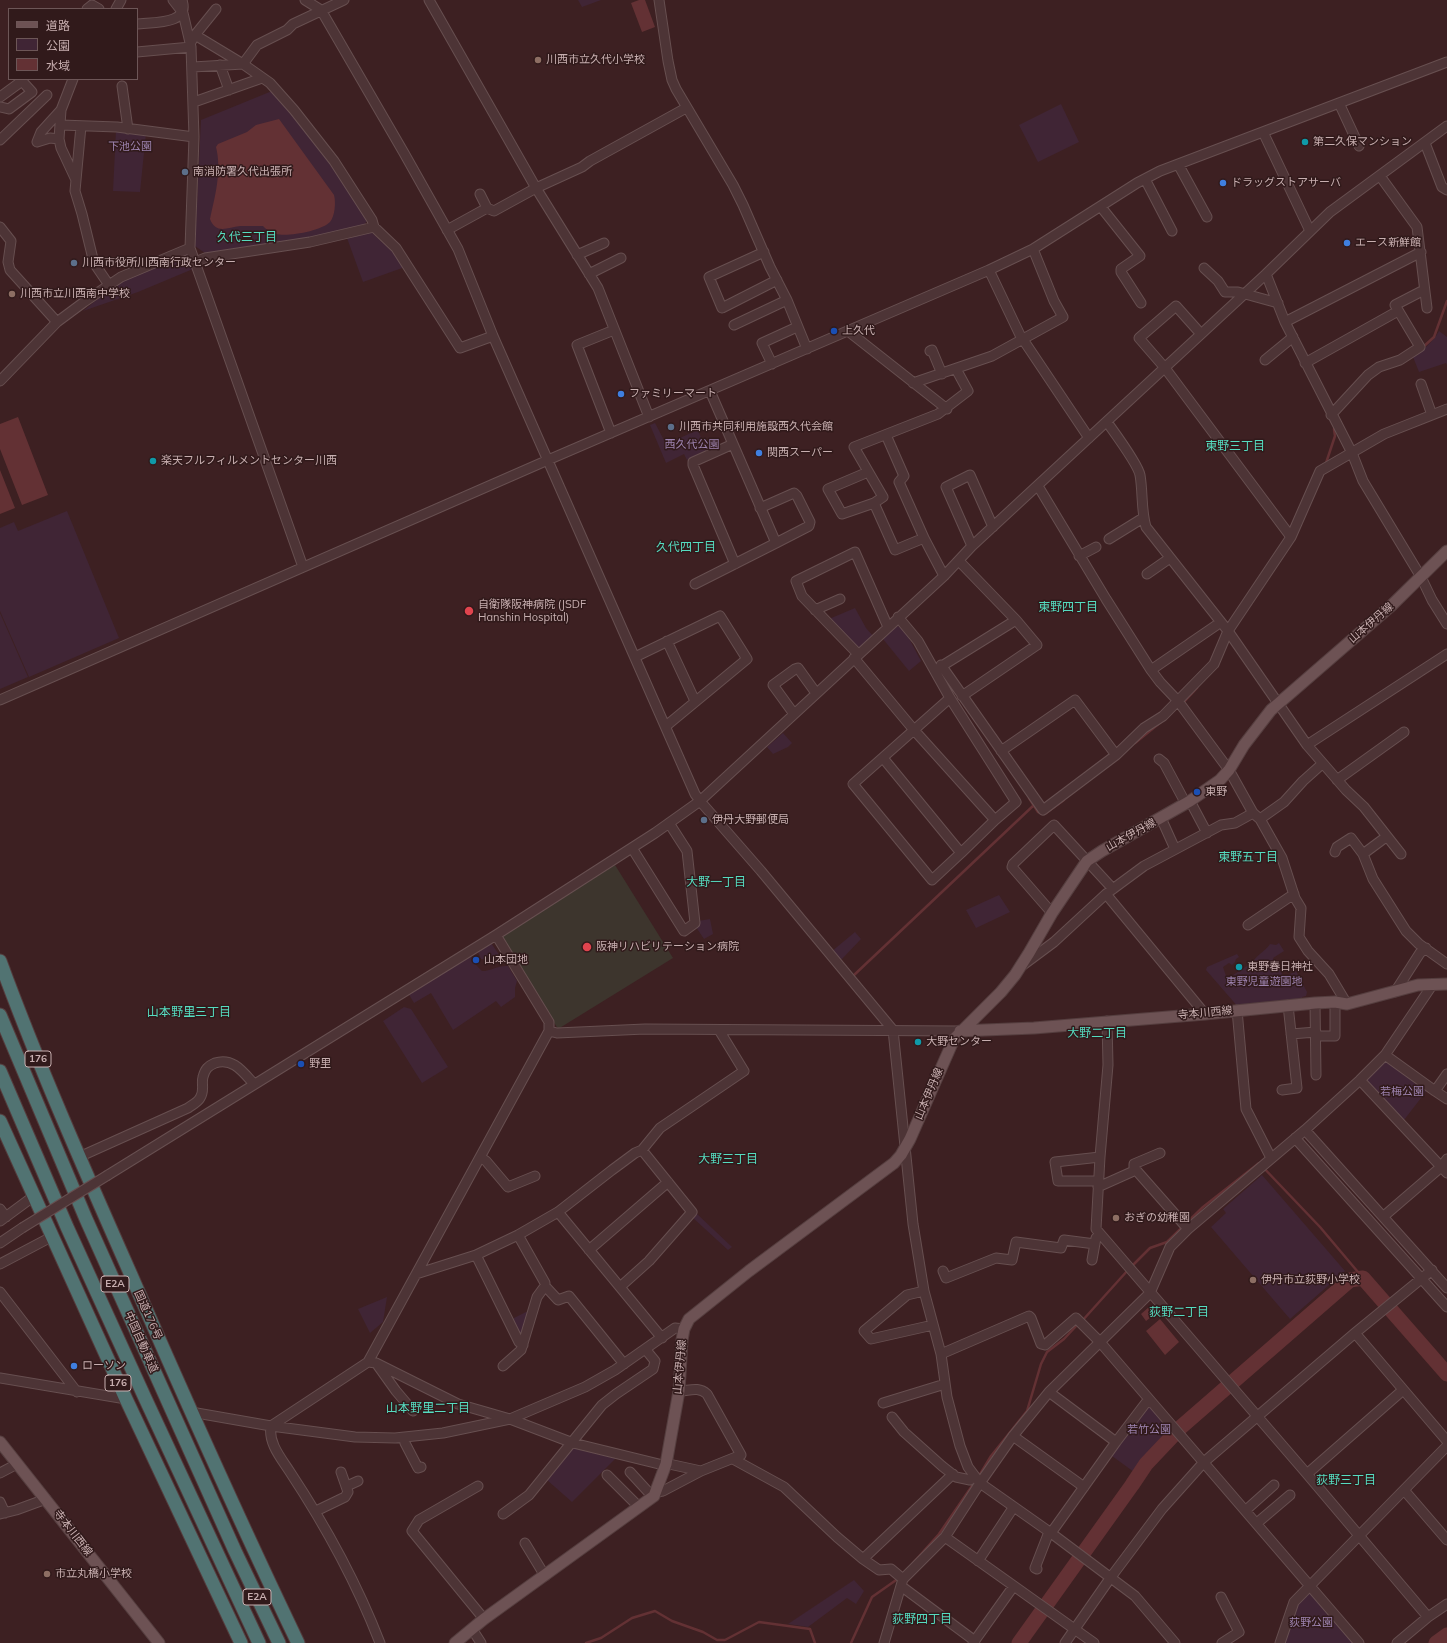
<!DOCTYPE html>
<html>
<head>
<meta charset="utf-8">
<style>
	body { margin:0 }
	#map { position:relative; width:1447px; height:1643px; overflow:hidden; background:#3d2022; font-family:Mulish,"Noto Sans JP",sans-serif }
	canvas { display:block }
	.legend { position:absolute; left:8px; top:8px; width:130px; height:72px; box-sizing:border-box; background:#311a1b; border:1px solid #6d5657; margin:0; padding:5px 7px; list-style:none; font-size:12px; color:#c8afb0 }
	.legend li { display:flex; align-items:center; gap:8px; height:20px }
	.legend b { width:20px; border:1px solid #6d5657 }
</style>
</head>
<body>
<div id="map">
<canvas width="1447" height="1643"></canvas>
<ul class="legend">
<li><b style="height:5px;background:#6d5254"></b>道路</li>
<li><b style="height:11px;background:#402535"></b>公園</li>
<li><b style="height:11px;background:#633134"></b>水域</li>
</ul>
</div>
<script>
const ctx = document.querySelector('canvas').getContext('2d');
ctx.lineJoin = 'round';
function fill(path, color) { ctx.fillStyle = color; ctx.fill(path, 'evenodd'); }
function stroke(path, color, width, dash) { ctx.strokeStyle = color; ctx.lineWidth = width; ctx.lineCap = dash ? 'butt' : 'round'; ctx.setLineDash(dash || []); ctx.stroke(path); }
function drawText(font, color, halo, rows, align = 'center') {
  ctx.font = font + ' Mulish,"Noto Sans JP",sans-serif'; ctx.lineWidth = 3; ctx.setLineDash([]); ctx.textBaseline = 'middle'; ctx.strokeStyle = halo; ctx.fillStyle = color; for (const [text, x, y, turn = 0] of rows) {
    ctx.save(); ctx.translate(x, y); ctx.rotate((+turn || 0) * Math.PI / 180); ctx.textAlign = isNaN(turn) ? turn : align; if (halo) ctx.strokeText(text, 0, 0); ctx.fillText(text, 0, 0); ctx.restore();
  }
}
const medical = new Path2D(`
	M 615,865 L 673,958 L 558,1029 L 501,936 Z`);
const green = new Path2D(`
	M 578,0 L 601,0 L 582,7 Z
	M 272,91 L 292,112 L 370,217 L 363,226 L 345,229 L 302,240 L 205,253 L 195,246 L 201,120 Z
	M 1061,104 L 1079,142 L 1038,162 L 1019,125 Z
	M 116,130 L 146,133 L 140,192 L 113,191 Z
	M 370,231 L 397,256 L 405,267 L 363,282 L 347,238 Z
	M 188,253 L 193,269 L 138,292 L 83,311 L 122,279 Z
	M 1439,331 L 1447,337 L 1447,365 L 1446,363 L 1419,372 L 1413,357 C 1423,350 1433,342 1439,331 Z
	M 655,423 L 666,444 L 698,430 L 706,450 L 687,460 L 684,454 L 666,463 L 650,425 Z
	M 67,511 L 119,638 L 29,677 L 0,611 L 0,528 L 14,522 L 18,531 Z
	M 855,608 L 866,628 L 874,637 L 859,651 L 829,619 Z
	M 0,613 L 28,677 L 0,689 Z
	M 895,626 L 903,627 L 921,661 L 909,671 L 883,639 Z
	M 783,733 L 792,743 L 788,747 L 773,754 L 767,747 Z
	M 999,895 L 1010,912 L 976,928 L 966,910 Z
	M 710,919 L 713,934 L 704,939 L 696,927 L 699,924 L 698,921 Z
	M 855,932 L 861,939 L 842,959 L 838,959 L 831,952 Z
	M 491,943 L 500,956 L 493,961 L 481,959 L 478,952 Z
	M 1279,943 L 1284,951 L 1273,958 L 1284,977 L 1296,971 L 1307,992 L 1306,996 L 1302,997 L 1302,999 L 1298,1002 L 1239,1008 L 1206,970 L 1207,967 L 1237,954 L 1239,957 L 1236,959 L 1235,962 L 1232,965 L 1229,963 L 1223,967 L 1227,979 L 1253,962 C 1257,954 1265,952 1270,944 L 1276,945 Z
	M 470,955 L 477,966 L 482,971 C 491,971 499,965 508,966 L 517,981 L 515,988 L 515,997 L 501,1007 L 496,1001 L 453,1030 L 431,993 L 414,1003 L 408,993 Z
	M 404,1007 L 411,1009 L 448,1067 L 422,1083 L 383,1021 Z
	M 1386,1060 L 1428,1089 L 1404,1120 L 1366,1080 L 1366,1077 Z
	M 1262,1175 L 1345,1271 L 1290,1319 L 1211,1227 L 1226,1213 L 1223,1209 Z
	M 696,1213 L 732,1247 L 728,1250 L 692,1217 Z
	M 387,1297 L 383,1322 L 370,1333 L 358,1309 Z
	M 528,1311 L 521,1336 L 519,1337 L 512,1319 Z
	M 1147,1407 L 1151,1407 L 1170,1429 L 1134,1472 L 1112,1456 Z
	M 574,1448 L 588,1452 L 597,1449 L 618,1456 L 572,1502 L 547,1480 L 571,1449 Z
	M 854,1580 L 864,1591 L 856,1604 L 847,1598 L 808,1627 L 788,1624 Z
	M 1307,1593 L 1311,1593 L 1354,1643 L 1283,1643 L 1296,1603 Z`);
const water = new Path2D(`
	M 639,0 L 645,0 L 655,27 L 642,32 L 631,3 Z
	M 279,119 L 334,195 C 336,202 335,216 330,222 C 321,231 288,237 276,234 C 270,232 267,230 263,226 C 255,226 247,226 240,226 C 228,227 216,235 210,219 C 215,196 222,171 216,147 L 218,144 L 247,132 L 256,125 Z
	M 18,417 L 48,495 L 22,505 L 0,449 L 0,424 Z
	M 0,470 L 15,508 L 0,514 Z
	M 1149,1307 L 1155,1314 L 1146,1321 L 1141,1314 Z
	M 1160,1319 L 1179,1342 L 1165,1355 L 1146,1331 Z`);
const stream = new Path2D(`
	M 1422,348 L 1434,337 L 1447,301
	M 1325,466 L 1335,436 L 1334,429
	M 1183,703 L 1197,688
	M 1135,743 L 1161,722
	M 1029,798 L 1038,812 L 1041,813
	M 1046,813 L 1064,800
	M 853,976 L 1034,805
	M 1132,1266 L 1150,1248 L 1167,1242 L 1203,1207 L 1259,1163 L 1320,1227 L 1363,1278
	M 1082,1321 L 1128,1270
	M 979,1476 L 991,1456 L 1027,1411 L 1041,1364 L 1047,1352 L 1064,1339 L 1078,1324
	M 913,1563 L 939,1534 L 974,1483
	M 586,1643 L 601,1638 L 632,1618 L 655,1611 L 672,1621 L 703,1632 L 717,1640 L 725,1640 L 759,1622 L 810,1629 L 815,1643
	M 851,1643 L 872,1597 L 899,1578`);
const river = new Path2D(`
	M 1019,1643 L 1132,1485 L 1146,1464 L 1181,1427 L 1350,1280 L 1363,1278 L 1447,1374
	M 1436,1643 L 1447,1635`);
const minor = new Path2D(`
	M 173,0 L 183,13 L 191,47 L 194,137 L 190,248 L 303,567
	M 305,0 L 321,10 L 404,153 L 458,249 L 493,336 L 695,794 L 700,801 L 761,871 L 893,1030 L 913,1224 L 924,1291 L 941,1354 L 947,1397 L 960,1446 L 968,1467 L 980,1483 L 1051,1533 L 1135,1596 L 1175,1643
	M 429,0 L 536,188 L 598,288 L 649,417
	M 659,0 L 668,61 L 672,80 L 676,89 L 733,185 L 743,205 L 770,267 L 787,300 L 807,349
	M 87,9 L 92,5 L 99,9
	M 116,9 L 121,0
	M 137,24 C 153,22 190,25 182,0
	M 195,35 L 216,9
	M 191,42 L 195,35 L 243,64 L 257,45 L 287,30 L 293,24 L 344,0
	M 137,52 L 191,47
	M 220,65 L 229,90
	M 193,67 L 243,64 L 270,83 L 294,110 L 334,161 L 372,220 L 374,227
	M 122,86 L 128,129
	M 0,97 L 22,81 L 32,92 L 9,109 L 1,107
	M 194,102 L 262,78
	M 1339,103 L 1359,146
	M 61,110 L 59,139 L 50,138 L 37,142 L 41,132 L 61,110 L 73,79
	M 61,125 L 117,127 L 194,137
	M 1263,132 L 1310,231
	M 59,139 L 61,148 L 76,180 L 75,191 L 82,214 L 94,263 L 109,285
	M 0,140 L 47,95
	M 1425,143 L 1442,187 L 1447,190
	M 1178,164 L 1207,217
	M 1380,176 L 1417,227 L 1427,308
	M 1145,179 L 1172,231
	M 76,180 L 81,126
	M 480,194 L 487,208 L 494,211 L 536,188 L 582,167 L 590,161 L 686,108
	M 1101,207 L 1140,256 L 1121,269 L 1121,272 L 1141,303
	M 0,227 L 11,241 L 8,262 L 10,270 L 57,322
	M 447,230 L 487,208
	M 764,252 L 709,277 L 722,308 L 777,280
	M 577,255 L 604,243
	M 195,262 L 205,258 L 310,242 L 374,227 L 396,248 L 460,348 L 493,336
	M 1204,268 L 1218,281 L 1225,292 L 1238,292 L 1278,303
	M 989,270 L 1020,335 L 1089,438
	M 589,274 L 621,258
	M 1266,274 L 1285,322 L 1352,453 L 1363,481 L 1421,577 L 1432,600 L 1447,624
	M 1285,322 L 1421,252
	M 734,325 L 787,300
	M 848,331 L 947,409
	M 1201,334 L 1176,306 L 1139,338 L 1165,368 L 1291,537 L 1320,471 L 1384,434 L 1447,409
	M 930,351 L 932,350 L 942,374
	M 1265,360 L 1293,337
	M 1305,363 L 1398,311
	M 772,364 L 762,343 L 797,327
	M 0,381 L 57,322 L 84,302 L 121,277 L 190,248
	M 913,383 L 992,356 L 1063,317 L 1054,301 L 1033,249
	M 1421,384 L 1432,415
	M 1331,415 L 1368,375 L 1379,367 L 1400,360 L 1420,347 L 1395,305 L 1424,290
	M 1107,422 C 1114,432 1138,464 1140,475 C 1143,492 1141,510 1146,527 L 1228,631 L 1291,537
	M 611,433 L 577,345 L 614,330
	M 886,435 L 904,476 L 899,482 L 924,538
	M 733,444 L 693,462 L 693,465 L 735,564
	M 868,472 L 828,489 L 842,514 L 874,503
	M 1038,486 L 1106,599 L 1151,670 L 1160,682 L 1178,701 L 1229,770 L 1253,813 L 1260,819 L 1282,858 L 1295,898 L 1301,908 L 1299,937 L 1308,951 L 1329,974 L 1347,1004
	M 760,508 L 794,493 L 797,496 L 810,522 L 809,526 L 776,543
	M 1109,539 L 1143,518
	M 972,546 L 946,487 L 970,475 L 993,527
	M 1079,556 L 1096,547
	M 959,561 L 1016,620 L 1037,645 L 962,696
	M 1147,574 L 1170,558
	M 944,576 L 924,538 L 895,550 L 874,503 L 883,497 L 854,447 L 938,414 L 968,391 L 956,369
	M 695,584 L 776,543 L 710,391
	M 815,610 L 840,599
	M 898,617 L 918,641 L 950,698 L 1016,802 L 995,820
	M 667,641 L 695,701
	M 858,654 L 802,596 L 796,581 L 855,552 L 888,627
	M 635,657 L 720,616 L 747,659 L 666,726
	M 854,658 L 914,730 L 995,820 L 961,853 L 883,758
	M 941,665 C 975,714 1009,762 1043,810 L 1116,755 L 1075,700 L 1001,751
	M 937,669 L 1016,620
	M 1151,670 L 1221,622
	M 950,698 L 853,784 L 932,880 L 961,853
	M 0,700 L 548,460 L 989,270 L 1033,249 L 1137,183 L 1160,171 L 1447,62
	M 794,714 L 773,685 L 795,669 L 798,668 L 816,693
	M 1307,745 L 1447,654
	M 1116,755 L 1144,728 L 1163,716 L 1214,664 L 1228,631 L 1307,745 L 1346,790 L 1364,807 L 1401,854
	M 1159,759 L 1164,763 L 1186,804
	M 1337,780 L 1404,732
	M 1190,801 L 1207,833
	M 1161,818 L 1175,849
	M 1260,819 L 1284,802 L 1303,781 L 1322,764
	M 632,848 L 684,931 L 695,923 L 687,851 L 669,823
	M 1335,852 L 1337,847 L 1351,838 L 1363,854 L 1373,879 L 1406,931 L 1419,944 L 1447,964
	M 1363,854 L 1386,837
	M 1106,894 L 1205,1014
	M 1052,913 L 1012,867 L 1013,864 L 1054,825 L 1113,889
	M 1248,925 L 1294,894
	M 1023,965 L 1054,942 L 1106,894 L 1144,866 L 1221,825 L 1235,823 L 1253,813
	M 1433,984 L 1385,1055 L 1360,1080 L 1447,1173
	M 1395,992 L 1420,953 L 1426,948
	M 1315,1003 L 1316,1075
	M 1237,1010 L 1246,1109 L 1271,1158
	M 1107,1021 L 1108,1065 L 1100,1157 L 1096,1229 L 1307,1474 L 1403,1390
	M 549,1031 L 557,1033 L 645,1029 L 960,1031
	M 1291,1034 L 1316,1032
	M 1316,1036 L 1335,1036 L 1335,1002
	M 1385,1055 L 1435,1091
	M 1447,1074 L 1435,1091 L 1447,1099
	M 1282,1090 L 1297,1088 L 1288,1005
	M 1305,1130 L 1447,1288
	M 1295,1138 L 1447,1307
	M 79,1157 L 188,1108 C 192,1105 198,1102 200,1098 C 205,1091 201,1084 203,1077 C 205,1069 208,1066 215,1063 C 233,1057 243,1072 254,1084
	M 480,1157 L 486,1161 L 508,1187 L 535,1176
	M 1134,1171 L 1134,1164 L 1160,1153
	M 108,1175 L 496,935 L 655,833 L 700,801 L 944,576 L 972,546 L 1266,274 L 1330,212 L 1447,126
	M 1099,1181 L 1058,1181 L 1055,1162 L 1100,1157
	M 1098,1187 L 1136,1170 L 1188,1229
	M 0,1209 L 6,1217
	M 558,1212 L 662,1338
	M 1384,1216 L 1441,1167 L 1447,1159
	M 0,1221 L 34,1196
	M 518,1235 L 545,1283 L 545,1286
	M 0,1243 L 22,1228
	M 589,1250 L 668,1182
	M 476,1255 L 519,1342 L 523,1345
	M 1092,1260 L 1096,1238
	M 0,1264 L 53,1236
	M 943,1271 L 946,1278 L 996,1258 L 1012,1260 L 1016,1242 L 1061,1248 L 1064,1240 L 1095,1244
	M 416,1274 L 476,1255 L 518,1235 L 558,1212 L 612,1170 L 635,1153 L 642,1150 L 660,1128 L 744,1071 L 719,1030
	M 620,1287 L 649,1261 L 692,1212 L 642,1150
	M 924,1291 L 907,1295 L 864,1331 L 871,1339 L 933,1325
	M 0,1292 L 77,1392
	M 1355,1333 L 1447,1441
	M 941,1354 L 1029,1316 L 1031,1318 L 1041,1344 L 1045,1345 L 1076,1318 L 1100,1342 L 1359,1643
	M 368,1362 L 376,1363 L 458,1404 L 510,1419 L 573,1443 L 663,1465 L 669,1464 L 701,1471 L 663,1491 L 657,1492
	M 376,1363 L 396,1391 L 413,1411
	M 503,1366 L 521,1350 L 537,1297 L 545,1286 L 558,1300 L 569,1296 L 624,1364
	M 0,1378 L 126,1399
	M 679,1391 C 689,1391 698,1386 707,1394 L 741,1455 L 701,1471
	M 1148,1400 L 1116,1442 L 1049,1392 L 1150,1293 L 1170,1247 L 1188,1229 L 1305,1130 L 1360,1080
	M 883,1403 L 945,1384
	M 191,1412 L 271,1426 L 368,1362 L 549,1031 L 549,1022 L 496,935
	M 892,1417 L 904,1432 L 942,1466 L 956,1477 L 970,1480 L 973,1477
	M 1013,1436 L 1084,1487
	M 404,1438 L 405,1443 L 418,1468 L 421,1467
	M 733,1459 L 784,1487 L 837,1537 L 863,1559 L 879,1570 L 891,1569 L 903,1579
	M 630,1472 L 652,1496
	M 0,1473 L 17,1464
	M 1307,1474 L 1428,1617
	M 607,1475 L 639,1507
	M 347,1486 L 358,1481
	M 478,1486 L 419,1520 L 412,1531 L 484,1619
	M 1404,1490 L 1447,1540
	M 0,1502 L 5,1513
	M 1246,1510 L 1274,1485
	M 316,1511 L 345,1497 L 348,1492 L 341,1472
	M 0,1514 L 16,1510 L 46,1499
	M 503,1514 L 529,1495 L 602,1405 L 616,1394 L 653,1369 L 655,1361 L 646,1350
	M 1257,1523 L 1290,1495
	M 1051,1533 L 1116,1442
	M 945,1537 L 1094,1643
	M 525,1543 L 545,1576
	M 863,1559 L 953,1474
	M 978,1561 L 1013,1508
	M 1037,1569 L 1035,1568 L 1049,1532
	M 901,1586 L 975,1641
	M 1221,1597 L 1239,1632 L 1222,1643
	M 472,1629 L 481,1643
	M 380,1643 C 356,1581 327,1528 290,1472 C 281,1458 268,1443 271,1426 L 355,1437 L 395,1438 L 443,1433 L 510,1419 L 585,1387 L 615,1370 L 675,1328 L 684,1329
	M 884,1643 L 903,1579 L 945,1537 L 980,1483 L 1013,1436 L 1049,1392
	M 973,1643 L 1013,1587
	M 1065,1643 L 1111,1577 L 1162,1509 L 1204,1462 L 1355,1333 L 1432,1270
	M 1280,1643 L 1294,1602 L 1447,1446
	M 1397,1643 L 1428,1617 L 1447,1604`);
const major = new Path2D(`
	M 960,1031 L 1034,1028 L 1205,1014 L 1315,1003 L 1335,1002 L 1347,1004 L 1418,985 L 1447,984
	M 0,1442 L 159,1643
	M 455,1643 L 484,1619 L 654,1496 L 666,1464 L 679,1391 L 682,1340 L 684,1329 L 689,1319 L 749,1271 L 894,1163 L 901,1155 L 910,1139 L 954,1039 L 1001,992 L 1015,975 L 1029,953 L 1052,913 L 1087,861 L 1102,851 L 1190,801 L 1220,780 L 1229,770 L 1244,745 L 1271,710 L 1392,605 L 1447,551`);
const highway = new Path2D(`
	M 0,961 C 39,1067 85,1171 131,1275 C 185,1399 240,1522 298,1643
	M 0,1015 L 86,1219 L 235,1551 L 279,1643
	M 0,1071 L 67,1227 L 145,1398 L 259,1643
	M 0,1121 L 126,1399 L 241,1643`);
const minorBridge = new Path2D(`
	M 22,1228 L 108,1175`);
const markers = [
	[538,60,4,"#8d6e63"],
	[1305,142,4,"#0f9aa8"],
	[185,172,4,"#5c6f8a"],
	[1223,183,4,"#3f7fe0"],
	[1347,243,4,"#3f7fe0"],
	[74,263,4,"#5c6f8a"],
	[12,294,4,"#8d6e63"],
	[834,331,4,"#1a4fb4"],
	[621,394,4,"#3f7fe0"],
	[671,427,4,"#5c6f8a"],
	[759,453,4,"#3f7fe0"],
	[153,461,4,"#0f9aa8"],
	[469,611,5,"#e0444e"],
	[1197,792,4,"#1a4fb4"],
	[704,820,4,"#5c6f8a"],
	[587,947,5,"#e0444e"],
	[476,960,4,"#1a4fb4"],
	[1239,967,4,"#0f9aa8"],
	[918,1042,4,"#0f9aa8"],
	[301,1064,4,"#1a4fb4"],
	[1116,1218,4,"#8d6e63"],
	[1253,1280,4,"#8d6e63"],
	[74,1366,4,"#3f7fe0"],
	[47,1574,4,"#8d6e63"]
];
const shields = [
	[38,1059,26],
	[115,1284,28],
	[118,1383,26],
	[257,1597,28]
];
const shieldNames = [
	["176",38,1059],
	["E2A",115,1284],
	["176",118,1383],
	["E2A",257,1597]
];
const poiNames = [
	["川西市立久代小学校",546,60],
	["第二久保マンション",1313,142],
	["南消防署久代出張所",193,172],
	["ドラッグストアサーバ",1231,183],
	["エース新鮮館",1355,243],
	["川西市役所川西南行政センター",82,263],
	["川西市立川西南中学校",20,294],
	["上久代",842,331],
	["ファミリーマート",629,394],
	["川西市共同利用施設西久代会館",679,427],
	["関西スーパー",767,453],
	["楽天フルフィルメントセンター川西",161,461],
	["自衛隊阪神病院 (JSDF",478,605],
	["Hanshin Hospital)",478,618],
	["東野",1205,792],
	["伊丹大野郵便局",712,820],
	["阪神リハビリテーション病院",596,947],
	["山本団地",484,960],
	["東野春日神社",1247,967],
	["大野センター",926,1042],
	["野里",309,1064],
	["おぎの幼稚園",1124,1218],
	["伊丹市立荻野小学校",1261,1280],
	["ローソン",82,1366],
	["市立丸橋小学校",55,1574]
];
const parkNames = [
	["下池公園",130,147],
	["西久代公園",692,445],
	["東野児童遊園地",1264,982],
	["若梅公園",1402,1092],
	["若竹公園",1149,1430],
	["荻野公園",1311,1623]
];
const streetNames = [
	["山本伊丹線",1371,623,-41],
	["山本伊丹線",1131,835,-29],
	["寺本川西線",1205,1013,-5],
	["山本伊丹線",929,1094,-67],
	["国道176号",148,1315,66],
	["中国自動車道",141,1342,66],
	["山本伊丹線",680,1367,-85],
	["寺本川西線",73,1533,52]
];
const neighbourhoodNames = [
	["久代三丁目",247,237],
	["東野三丁目",1235,446],
	["久代四丁目",686,547],
	["東野四丁目",1068,607],
	["東野五丁目",1248,857],
	["大野一丁目",716,882],
	["山本野里三丁目",189,1012],
	["大野二丁目",1097,1033],
	["大野三丁目",728,1159],
	["荻野二丁目",1179,1312],
	["山本野里二丁目",428,1408],
	["荻野三丁目",1346,1480],
	["荻野四丁目",922,1619]
];
fill(medical, '#3d352d');
fill(green, '#402535');
fill(water, '#633134');
stroke(stream, '#633134', 2.5);
stroke(river, '#633134', 15);
stroke(minor, '#674f50', 11);
stroke(major, '#553e3f', 13);
stroke(highway, '#543c3d', 15);
stroke(minor, '#4d3436', 9);
stroke(major, '#6d5254', 11);
stroke(highway, '#517372', 13);
stroke(minorBridge, '#674f50', 11, []);
stroke(minorBridge, '#4d3436', 9);
for (const [x, y, r, color] of markers) { const dot = new Path2D(); dot.arc(x, y, r, 0, 2 * Math.PI); ctx.fillStyle = color; ctx.fill(dot); stroke(dot, '#311a1b', 1.5); }
for (const [x, y, w] of shields) { const box = new Path2D(); box.roundRect(x - w / 2, y - 8, w, 16, 3); ctx.fillStyle = '#311a1b'; ctx.fill(box); stroke(box, '#c8afb0', 1); }
drawText('bold 10px', '#c8afb0', null, shieldNames);
drawText('11px', '#c8afb0', '#311a1b', poiNames, 'left');
drawText('11px', '#9d83af', '#311a1b', parkNames);
drawText('11px', '#c8afb0', '#311a1b', streetNames);
drawText('12px', '#56dcc0', '#311a1b', neighbourhoodNames);
</script>
</body>
</html>
